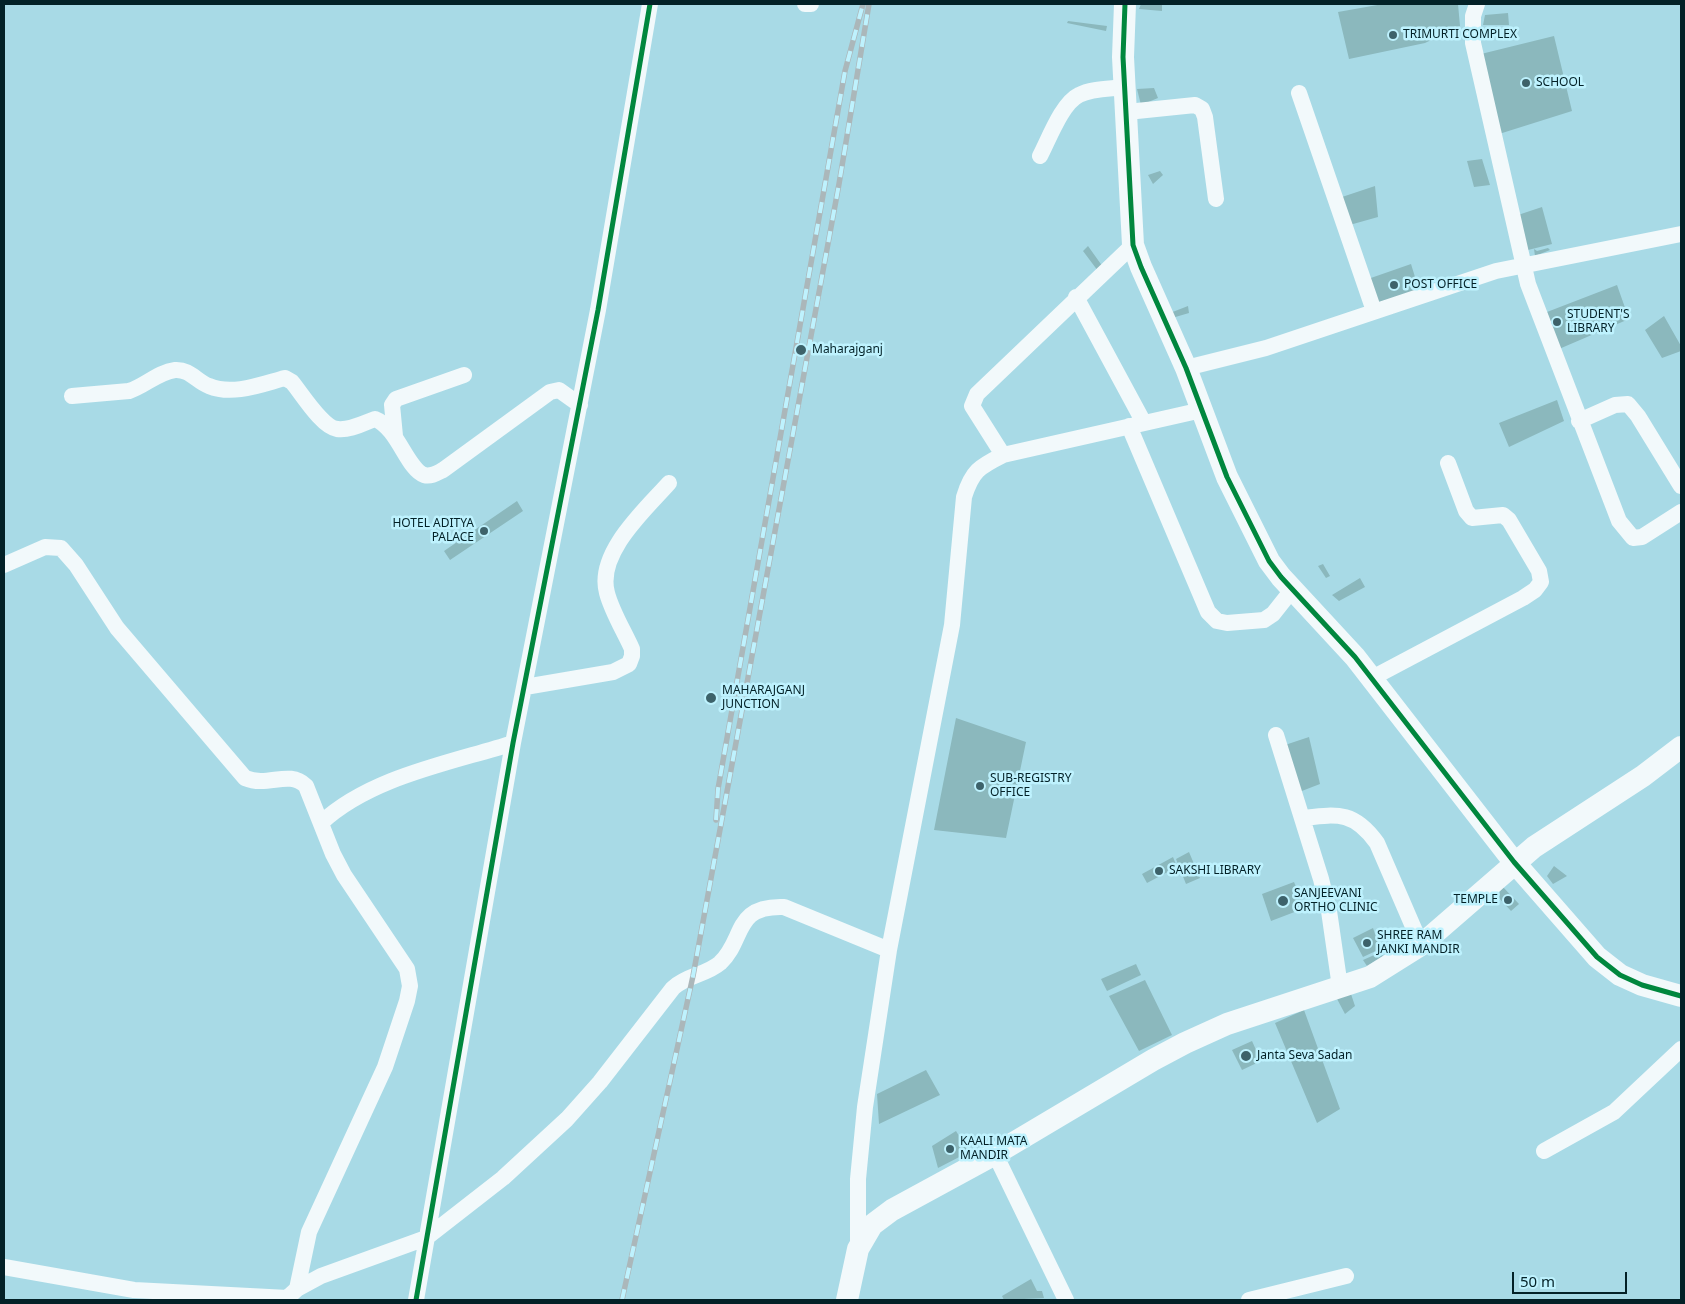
<!DOCTYPE html>
<html>
<head>
<meta charset="utf-8">
<style>
	body { margin:0 }
	#map { position:relative; width:1685px; height:1304px; overflow:hidden; background:#a8dae6; font-family:"Noto Sans",sans-serif }
	canvas { display:block }
	.frame { position:absolute; inset:0; border:5px solid #032127; pointer-events:none }
	.scale { position:absolute; left:1512px; top:1272px; width:115px; height:22px; box-sizing:border-box; border:2px solid #032127; border-top:0; padding-left:6px; font-size:15px; line-height:18px; white-space:nowrap; color:#032127; -webkit-text-stroke:4px #bef2fe; paint-order:stroke }
</style>
</head>
<body>
<div id="map">
<canvas width="1685" height="1304"></canvas>
<div class="frame"></div>
<div class="scale">50 m</div>
</div>
<script>
const ctx = document.querySelector('canvas').getContext('2d');
ctx.lineJoin = 'round';
function fill(path, color) { ctx.fillStyle = color; ctx.fill(path, 'evenodd'); }
function stroke(path, color, width, dash) { ctx.strokeStyle = color; ctx.lineWidth = width; ctx.lineCap = dash ? 'butt' : 'round'; ctx.setLineDash(dash || []); ctx.stroke(path); }
function drawText(font, color, halo, rows, align = 'center') {
  ctx.font = font + ' "Noto Sans",sans-serif'; ctx.lineWidth = 5; ctx.setLineDash([]); ctx.textBaseline = 'middle'; ctx.strokeStyle = halo; ctx.fillStyle = color; for (const [text, x, y, turn = 0] of rows) {
    ctx.save(); ctx.translate(x, y); ctx.rotate((+turn || 0) * Math.PI / 180); ctx.textAlign = isNaN(turn) ? turn : align; if (halo) ctx.strokeText(text, 0, 0); ctx.fillText(text, 0, 0); ctx.restore();
  }
}
const building = new Path2D(`
	M 1141,4 L 1162,4 L 1162,11 L 1139,9 Z
	M 1383,4 L 1458,4 L 1460,26 L 1425,43 L 1349,59 L 1338,12 Z
	M 1508,13 L 1509,25 L 1483,25 L 1485,15 Z
	M 1068,21 L 1107,26 L 1106,31 L 1067,23 Z
	M 1554,36 L 1572,111 L 1499,134 L 1481,54 Z
	M 1154,88 L 1158,98 L 1141,105 L 1137,89 Z
	M 1482,159 L 1490,185 L 1474,187 L 1467,161 Z
	M 1160,171 L 1163,175 L 1153,184 L 1148,175 Z
	M 1375,186 L 1378,217 L 1346,226 L 1339,198 Z
	M 1542,207 L 1552,244 L 1524,251 L 1515,216 Z
	M 1088,246 L 1103,267 L 1098,271 L 1083,251 Z
	M 1548,248 L 1550,250 L 1535,256 L 1534,249 L 1537,251 Z
	M 1411,264 L 1419,290 L 1376,306 L 1368,279 Z
	M 1617,285 L 1629,319 L 1559,349 L 1547,312 Z
	M 1188,306 L 1189,313 L 1172,318 L 1170,313 Z
	M 1664,316 L 1681,346 L 1681,351 L 1662,358 L 1645,330 Z
	M 1557,400 L 1564,421 L 1509,447 L 1499,423 Z
	M 517,501 L 523,511 L 450,560 L 444,551 Z
	M 1323,564 L 1330,576 L 1326,578 L 1318,566 Z
	M 1360,578 L 1365,587 L 1339,601 L 1332,595 Z
	M 956,718 L 1026,742 L 1006,838 L 934,830 Z
	M 1309,737 L 1320,784 L 1294,794 L 1282,746 Z
	M 1189,852 L 1200,878 L 1186,884 L 1176,859 Z
	M 1173,857 L 1177,867 L 1147,883 L 1142,874 Z
	M 1554,866 L 1567,876 L 1553,884 L 1547,876 Z
	M 1294,882 L 1305,908 L 1271,921 L 1262,894 Z
	M 1503,887 L 1519,904 L 1511,911 L 1497,896 Z
	M 1373,928 L 1380,949 L 1363,957 L 1353,938 Z
	M 1381,952 L 1383,956 L 1367,966 L 1363,960 Z
	M 1136,964 L 1141,975 L 1107,991 L 1101,979 Z
	M 1145,980 L 1172,1035 L 1139,1051 L 1109,996 Z
	M 1350,991 L 1355,1006 L 1345,1014 L 1336,997 Z
	M 1304,1010 L 1340,1109 L 1317,1123 L 1275,1023 Z
	M 1252,1041 L 1261,1061 L 1242,1070 L 1232,1050 Z
	M 926,1070 L 940,1095 L 879,1124 L 877,1094 Z
	M 956,1131 L 969,1152 L 938,1168 L 932,1146 Z
	M 1031,1279 L 1037,1291 L 1042,1291 L 1044,1298 L 1004,1300 L 1002,1296 Z`);
const street = new Path2D(`
	M 805,4 L 811,4
	M 1477,4 L 1473,16 L 1473,43 L 1528,284 L 1619,521 L 1633,538 L 1642,537 L 1681,512
	M 1299,93 L 1374,311
	M 1127,112 L 1195,105 L 1202,109 L 1205,117 L 1216,199
	M 1040,156 C 1049,139 1062,103 1079,95 C 1092,88 1111,89 1125,87
	M 1076,297 L 1144,423
	M 1186,368 L 1266,348 L 1496,271 L 1681,234
	M 72,396 L 129,391 C 145,386 158,372 175,370 C 190,369 196,381 209,386 C 233,396 262,384 285,378 L 292,382 C 302,394 322,427 337,429 C 349,431 364,423 375,419 C 398,428 407,469 424,475 C 431,477 437,473 443,470 L 550,392 L 559,390 L 580,405
	M 1579,421 L 1615,405 L 1628,404 L 1638,416 L 1681,486
	M 1129,426 L 1208,612 L 1217,621 L 1227,623 L 1264,620 L 1273,614 L 1292,590
	M 395,436 L 392,405 L 396,399 L 464,375
	M 1003,455 L 972,406 L 977,394 L 1133,245
	M 4,565 L 45,547 L 61,548 L 76,565 L 117,628 L 245,778 C 269,788 288,769 306,786 L 333,854 L 344,875 L 407,969 L 410,986 L 407,1001 L 385,1067 L 309,1232 L 297,1289
	M 1372,678 L 1523,598 L 1535,590 L 1541,582 L 1539,571 L 1509,520 L 1503,515 L 1472,518 L 1466,511 L 1448,463
	M 525,687 L 613,672 L 629,664 L 632,656 L 632,649 C 624,631 612,612 607,593 C 596,553 646,509 669,483
	M 1276,735 L 1321,879 L 1329,911 L 1340,987
	M 1302,818 C 1338,814 1354,811 1377,843 L 1421,945
	M 321,823 C 370,777 450,763 513,743
	M 1544,1151 L 1614,1112 L 1681,1049
	M 995,1154 L 1066,1300
	M 858,1249 L 858,1179 L 865,1107 L 889,950 L 952,625 L 964,497 C 972,471 979,467 1003,455 L 1202,410
	M 4,1267 L 134,1290 L 288,1298
	M 285,1300 L 297,1289 L 321,1276 L 426,1238 L 503,1178 L 567,1119 L 600,1082 L 673,988 C 687,975 706,975 720,963 C 745,940 733,905 784,907 L 889,950
	M 416,1300 L 513,743 L 598,310 L 650,4
	M 1249,1300 L 1346,1276`);
const secondary = new Path2D(`
	M 1125,4 L 1123,57 L 1133,245 L 1141,267 L 1186,368 L 1227,477 L 1269,561 L 1281,577 L 1355,657 L 1514,862 L 1597,957 L 1620,975 L 1642,985 L 1681,996
	M 847,1300 L 858,1249 L 872,1225 L 892,1210 L 995,1154 L 1153,1060 L 1185,1043 L 1227,1024 L 1370,977 L 1421,945 L 1534,847 L 1643,776 L 1681,747`);
const rail = new Path2D(`
	M 716,820 L 718,789 L 845,71 L 863,4
	M 622,1300 L 693,976 L 839,184 L 869,4`);
const cycleway = new Path2D(`
	M 1125,4 L 1123,57 L 1133,245 L 1141,267 L 1186,368 L 1227,477 L 1269,561 L 1281,577 L 1355,657 L 1514,862 L 1597,957 L 1620,975 L 1642,985 L 1681,996
	M 416,1300 L 513,743 L 598,310 L 650,4`);
const markers = [
	[1393,35,5,"#3d626a"],
	[1526,83,5,"#3d626a"],
	[1394,285,5,"#3d626a"],
	[1557,322,5,"#3d626a"],
	[801,350,6,"#3d626a"],
	[484,531,5,"#3d626a"],
	[711,698,6,"#3d626a"],
	[980,786,5,"#3d626a"],
	[1159,871,5,"#3d626a"],
	[1508,900,5,"#3d626a"],
	[1283,901,6,"#3d626a"],
	[1367,943,5,"#3d626a"],
	[1246,1056,6,"#3d626a"],
	[950,1149,5,"#3d626a"]
];
const poiNames = [
	["TRIMURTI COMPLEX",1403,35],
	["SCHOOL",1536,83],
	["POST OFFICE",1404,285],
	["STUDENT'S",1567,315],
	["LIBRARY",1567,329],
	["Maharajganj",812,350],
	["HOTEL ADITYA",474,524,"right"],
	["PALACE",474,538,"right"],
	["MAHARAJGANJ",722,691],
	["JUNCTION",722,705],
	["SUB-REGISTRY",990,779],
	["OFFICE",990,793],
	["SAKSHI LIBRARY",1169,871],
	["SANJEEVANI",1294,894],
	["ORTHO CLINIC",1294,908],
	["TEMPLE",1498,900,"right"],
	["SHREE RAM",1377,936],
	["JANKI MANDIR",1377,950],
	["Janta Seva Sadan",1257,1056],
	["KAALI MATA",960,1142],
	["MANDIR",960,1156]
];
fill(building, '#8bb8bd');
stroke(street, '#f2f9fb', 16);
stroke(secondary, '#f2f9fb', 22);
stroke(rail, '#abb7ba', 5.5);
stroke(rail, '#bef2fe', 4, [11]);
stroke(cycleway, '#00873e', 5);
for (const [x, y, r, color] of markers) { const dot = new Path2D(); dot.arc(x, y, r, 0, 2 * Math.PI); ctx.fillStyle = color; ctx.fill(dot); stroke(dot, '#bef2fe', 2); }
drawText('12px', '#032127', '#bef2fe', poiNames, 'left');
</script>
</body>
</html>
